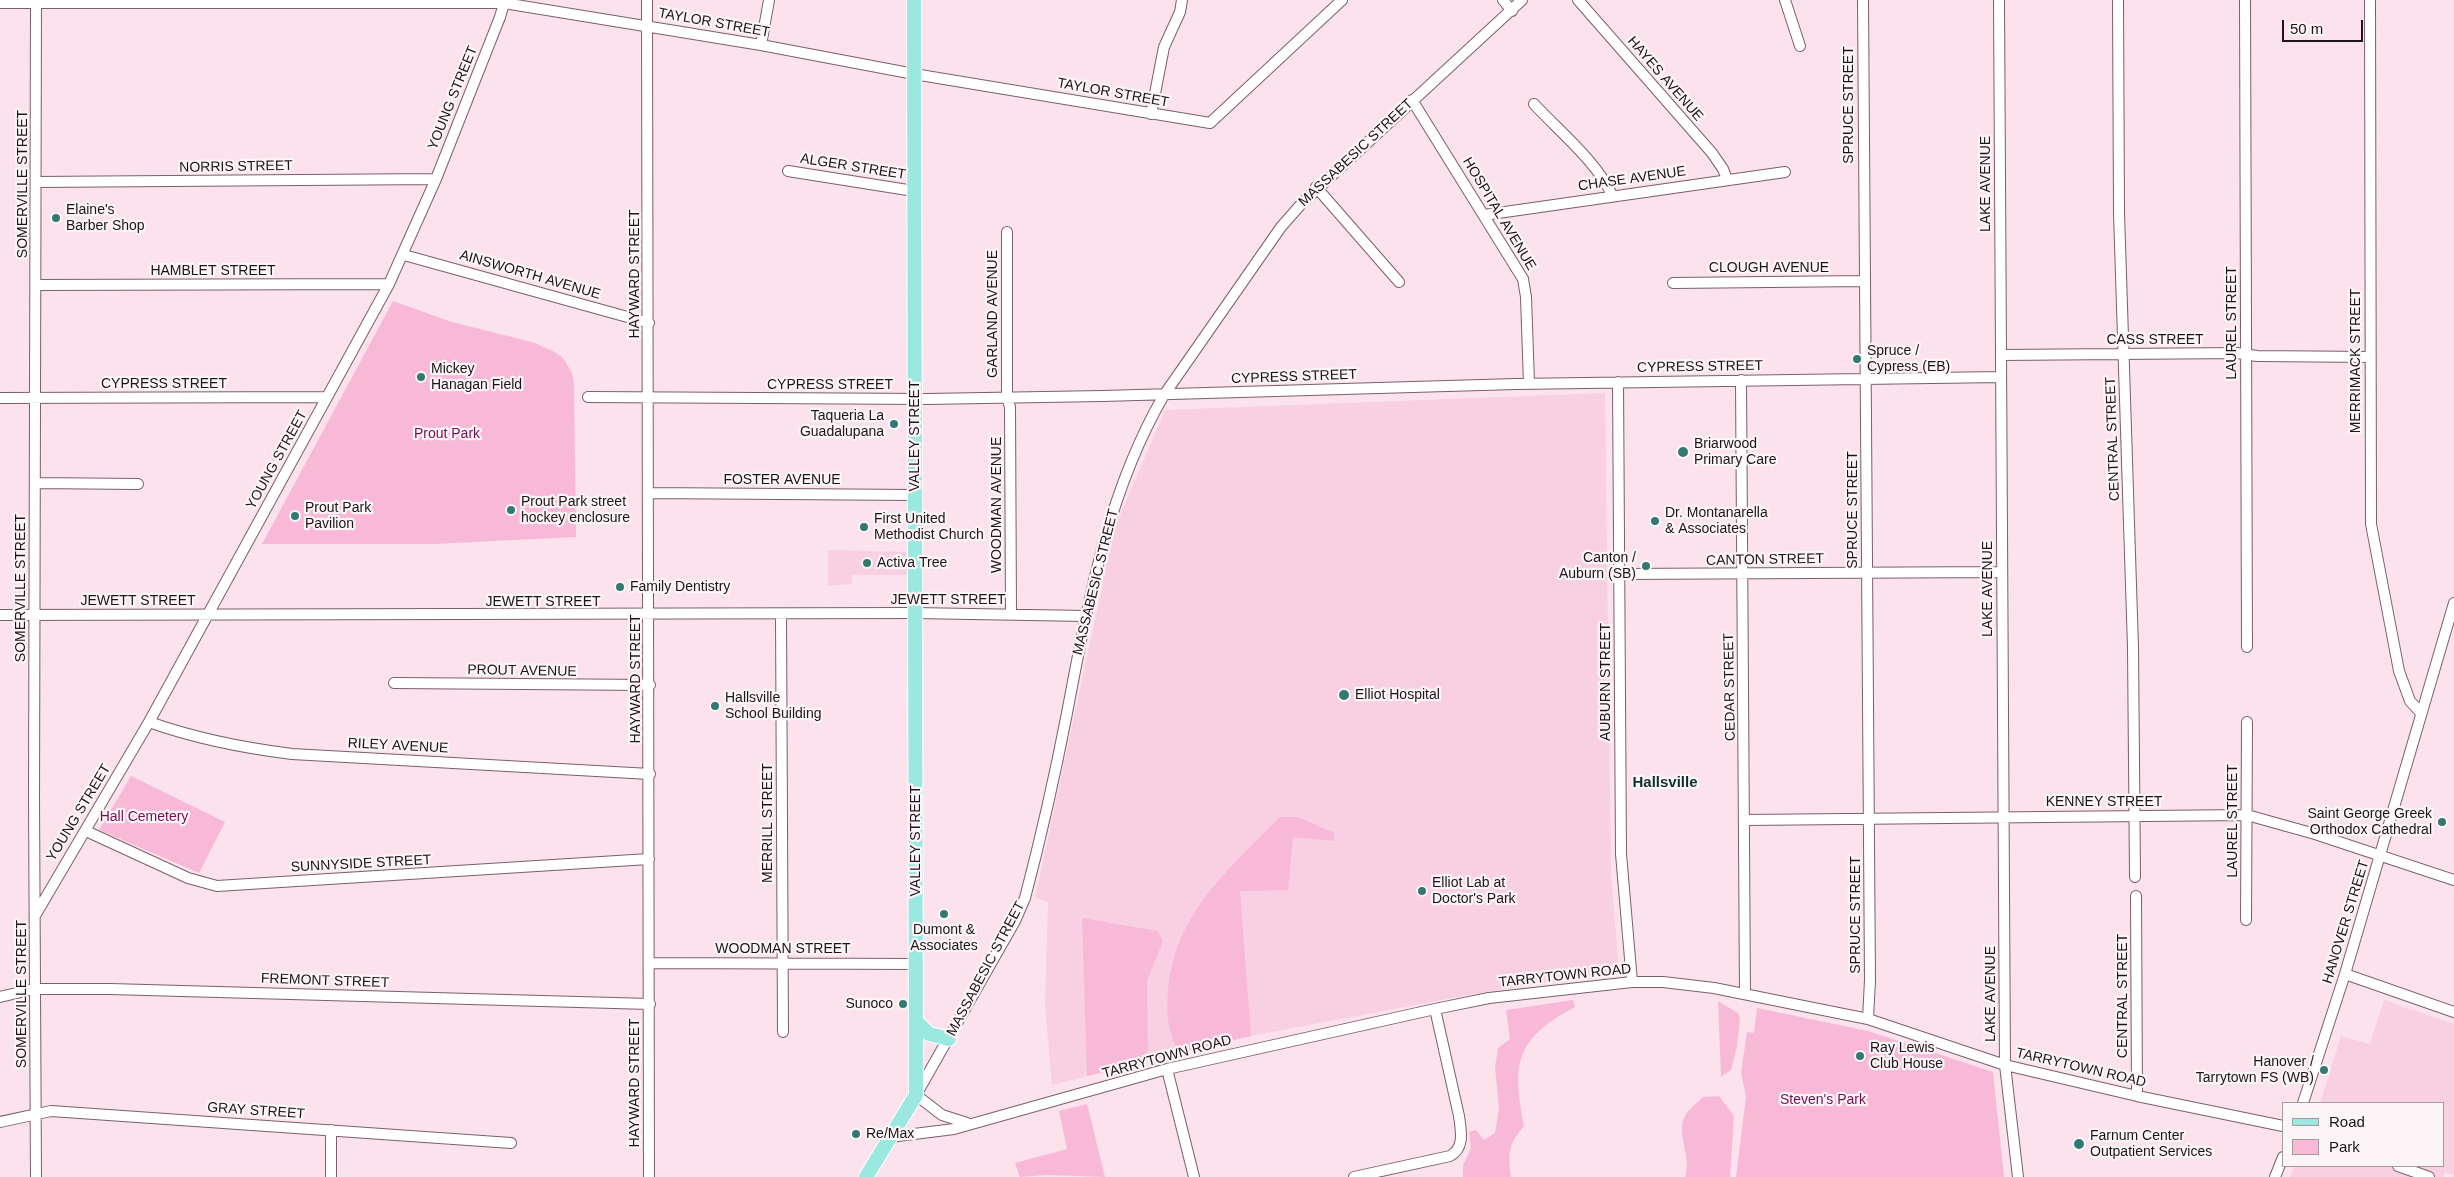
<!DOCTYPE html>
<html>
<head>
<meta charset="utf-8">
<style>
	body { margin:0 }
	#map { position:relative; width:2454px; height:1177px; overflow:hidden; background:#fce2ed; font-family:Arial,sans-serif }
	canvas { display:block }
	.legend { position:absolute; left:2282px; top:1102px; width:162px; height:65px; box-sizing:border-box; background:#fcf5f8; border:1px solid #a39b9e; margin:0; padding:6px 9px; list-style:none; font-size:15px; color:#1e1318 }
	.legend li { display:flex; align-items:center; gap:10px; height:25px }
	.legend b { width:25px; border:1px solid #a39b9e }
	.scale { position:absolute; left:2282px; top:20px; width:81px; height:22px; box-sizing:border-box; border:2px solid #1e1318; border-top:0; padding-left:6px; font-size:15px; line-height:18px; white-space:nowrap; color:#1e1318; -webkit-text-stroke:4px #fcf5f8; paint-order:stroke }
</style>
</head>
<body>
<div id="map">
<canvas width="2454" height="1177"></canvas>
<ul class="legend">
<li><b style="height:6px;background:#9be8e1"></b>Road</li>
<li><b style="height:14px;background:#f8b9d7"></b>Park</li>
</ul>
<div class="scale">50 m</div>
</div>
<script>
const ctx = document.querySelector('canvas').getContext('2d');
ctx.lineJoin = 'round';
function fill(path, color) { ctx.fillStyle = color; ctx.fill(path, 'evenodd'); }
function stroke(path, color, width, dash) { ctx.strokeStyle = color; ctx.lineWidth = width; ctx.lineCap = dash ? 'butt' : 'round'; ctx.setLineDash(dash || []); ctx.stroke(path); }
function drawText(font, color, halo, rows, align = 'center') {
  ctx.font = font + ' Arial,sans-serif'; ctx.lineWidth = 4.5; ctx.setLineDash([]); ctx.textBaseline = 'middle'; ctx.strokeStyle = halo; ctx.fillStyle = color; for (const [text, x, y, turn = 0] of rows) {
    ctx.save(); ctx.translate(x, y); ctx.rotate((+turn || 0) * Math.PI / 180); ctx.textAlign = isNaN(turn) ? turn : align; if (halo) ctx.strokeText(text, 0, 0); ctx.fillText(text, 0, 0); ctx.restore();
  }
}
const built = new Path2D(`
	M 1605,393 L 1611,873 L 1619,971 L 1473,994 L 1251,1036 L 1052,1085 L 1045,1004 L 1048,902 L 1035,898 L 1115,527 L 1165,410 Z
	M 828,550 L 906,552 L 907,575 L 852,575 L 852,584 L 828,586 Z
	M 2384,1000 L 2454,1024 L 2454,1175 L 2445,1172 L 2443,1177 L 2290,1177 L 2295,1166 L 2443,1166 L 2443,1103 L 2320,1103 L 2341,1036 L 2370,1044 Z`);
const green = new Path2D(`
	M 393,301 L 452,322 L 535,343 L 555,352 L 563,358 L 572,373 L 574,383 L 576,537 L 434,544 L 262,544 Z
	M 131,776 L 225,822 L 199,873 L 99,830 Z
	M 1280,817 L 1298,817 L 1334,833 L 1334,841 L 1293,837 L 1288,890 L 1240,891 L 1251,1036 L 1179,1052 C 1168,1033 1166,1014 1168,993 C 1173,915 1229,869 1280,817 Z
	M 1082,918 L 1157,931 L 1162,939 L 1162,944 L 1147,980 L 1148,1051 C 1132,1069 1109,1070 1087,1076 Z
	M 1573,1000 L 1575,1007 C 1515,1039 1512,1063 1524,1126 C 1508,1145 1508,1153 1511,1177 L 1463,1177 L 1463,1165 L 1471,1148 L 1469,1132 L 1476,1130 L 1484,1140 L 1495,1133 L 1499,1108 L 1495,1067 L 1498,1048 L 1510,1039 L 1506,1010 Z
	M 1718,1001 L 1738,1013 L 1740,1018 L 1737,1047 L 1731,1070 L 1721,1077 Z
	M 1757,1008 L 1868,1031 L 1993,1072 L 2004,1177 L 1736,1177 L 1746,1097 L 1741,1073 L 1747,1032 L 1754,1033 Z
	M 1719,1096 L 1734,1116 L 1730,1177 L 1685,1177 C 1693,1158 1674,1132 1686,1114 C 1690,1108 1697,1103 1703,1097 Z
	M 1087,1104 L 1105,1177 L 1047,1175 L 1020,1177 L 1015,1163 L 1067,1149 L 1059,1111 Z`);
const minor = new Path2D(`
	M 36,0 L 34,798 L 36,1177
	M 647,0 L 649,1177
	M 1503,0 L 1512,11
	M 1578,0 L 1712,153 L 1723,169 L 1727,179
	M 1785,0 L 1800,46
	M 1863,0 L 1870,980 L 1868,1019
	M 1999,0 L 2005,1065 L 2018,1177
	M 2118,0 L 2119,213 L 2133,647 L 2135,877
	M 2245,0 L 2247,647
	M 2370,0 L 2371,524 L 2399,671 L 2410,701 L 2421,713
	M 0,3 L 504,3 L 761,45 L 914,74 L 1210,123 L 1342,0
	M 761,45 L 769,0
	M 1412,100 L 1523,279 L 1526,297 L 1529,383
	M 1534,104 C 1559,131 1597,162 1612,195
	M 1151,114 L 1164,47 L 1180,12 L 1182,0
	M 788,171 L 914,191
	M 36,182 L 436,179
	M 1316,187 L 1399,282
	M 1484,215 L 1785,172
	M 1007,232 L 1007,397 L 1010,407 L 1011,614
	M 404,255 L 649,323
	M 1673,283 L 1865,281
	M 36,285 L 389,284
	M 2001,355 L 2237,353 L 2257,356 L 2370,357
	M 1741,380 L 1745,994
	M 1618,382 L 1621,854 L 1632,982
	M 588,397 L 926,399 L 1103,396 L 1516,384 L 2001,377
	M 0,398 L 327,397
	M 35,483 L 138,484
	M 649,493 L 914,495
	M 1620,574 L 2001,572
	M 781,614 L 783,1032
	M 0,615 L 914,613 L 1086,616
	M 394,683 L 650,685
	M 149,722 C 194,738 244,748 292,754 L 650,774
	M 1745,820 L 2247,815 L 2315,834 L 2454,880
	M 86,831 L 188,878 L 217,886 L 649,859
	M 2136,896 L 2137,1096
	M 36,914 L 149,722 L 389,284 L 436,179 L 500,17 L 505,0
	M 2246,920 L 2247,722
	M 650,963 L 917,964
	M 2345,974 L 2454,1012
	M 0,997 L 34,989 L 110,989 L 650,1004
	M 1167,1069 L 1194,1177
	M 2303,1103 L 2345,974 L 2454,603
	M 0,1122 L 51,1111 L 511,1143
	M 967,1123 L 942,1115 L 916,1095 L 1015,921 L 1025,898 C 1041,837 1055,775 1067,713 C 1088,603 1107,493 1164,395 L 1281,227 L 1303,202 L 1522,0
	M 331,1130 L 331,1177
	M 890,1137 L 954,1129 L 1167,1069 L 1435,1009 L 1489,998 L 1632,982 L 1663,982 L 1714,988 L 1868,1019 L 2005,1065 L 2137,1096 L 2283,1126
	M 2398,1166 L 2429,1177
	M 1354,1177 L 1450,1156 C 1465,1148 1461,1131 1459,1116 L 1435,1009
	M 2275,1177 L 2283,1157`);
const major = new Path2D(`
	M 917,1022 L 929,1034 L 949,1039
	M 866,1177 L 916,1095 L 914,0`);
const markers = [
	[56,218,5,"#327972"],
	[1857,359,5,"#327972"],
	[421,377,5,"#327972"],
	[894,424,5,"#327972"],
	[1683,452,6,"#327972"],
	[511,510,5,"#327972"],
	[295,516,5,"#327972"],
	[1655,521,5,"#327972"],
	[864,527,5,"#327972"],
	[867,563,5,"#327972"],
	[1646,566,5,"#327972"],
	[620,587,5,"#327972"],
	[1344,695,6,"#327972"],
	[715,706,5,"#327972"],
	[2442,822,5,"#327972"],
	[1422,891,5,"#327972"],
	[944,914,5,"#327972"],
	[903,1004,5,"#327972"],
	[1860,1056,5,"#327972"],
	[2324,1070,5,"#327972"],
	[856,1134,5,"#327972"],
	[2079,1144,6,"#327972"]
];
const streetNames = [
	["TAYLOR STREET",714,23,10],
	["HAYES AVENUE",1665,79,49],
	["TAYLOR STREET",1113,93,10],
	["YOUNG STREET",453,98,-68],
	["SPRUCE STREET",1849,105,-90],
	["MASSABESIC STREET",1356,153,-43],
	["NORRIS STREET",236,167,-1],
	["ALGER STREET",853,167,9],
	["CHASE AVENUE",1632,179,-8],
	["SOMERVILLE STREET",23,184,-90],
	["LAKE AVENUE",1986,184,-90],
	["HOSPITAL AVENUE",1499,214,59],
	["CLOUGH AVENUE",1769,268],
	["HAMBLET STREET",213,271],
	["HAYWARD STREET",635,274,-90],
	["AINSWORTH AVENUE",530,275,16],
	["GARLAND AVENUE",993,314,-90],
	["LAUREL STREET",2232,323,-90],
	["CASS STREET",2155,340],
	["MERRIMACK STREET",2356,361,-90],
	["CYPRESS STREET",1700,367,-1],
	["CYPRESS STREET",1294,377,-2],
	["CYPRESS STREET",164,384],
	["CYPRESS STREET",830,385],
	["VALLEY STREET",915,436,-90],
	["CENTRAL STREET",2113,439,-92],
	["YOUNG STREET",277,460,-61],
	["FOSTER AVENUE",782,480],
	["WOODMAN AVENUE",997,505,-90],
	["SPRUCE STREET",1853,510,-90],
	["CANTON STREET",1765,560,-1],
	["MASSABESIC STREET",1096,582,-76],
	["SOMERVILLE STREET",21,588,-90],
	["LAKE AVENUE",1988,589,-90],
	["JEWETT STREET",948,600],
	["JEWETT STREET",138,601],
	["JEWETT STREET",543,602],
	["PROUT AVENUE",522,671,1],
	["HAYWARD STREET",636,679,-90],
	["AUBURN STREET",1606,682,-90],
	["CEDAR STREET",1730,687,-91],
	["RILEY AVENUE",398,746,3],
	["KENNEY STREET",2104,802],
	["YOUNG STREET",79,813,-59],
	["LAUREL STREET",2233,821,-90],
	["MERRILL STREET",768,823,-90],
	["VALLEY STREET",916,841,-90],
	["SUNNYSIDE STREET",361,864,-3],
	["SPRUCE STREET",1856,915,-90],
	["HANOVER STREET",2346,922,-73],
	["WOODMAN STREET",783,949],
	["MASSABESIC STREET",986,969,-62],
	["TARRYTOWN ROAD",1565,976,-6],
	["FREMONT STREET",325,981,2],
	["SOMERVILLE STREET",22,994,-90],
	["LAKE AVENUE",1991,994,-90],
	["CENTRAL STREET",2123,996,-90],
	["TARRYTOWN ROAD",1167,1057,-15],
	["TARRYTOWN ROAD",2081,1068,13],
	["HAYWARD STREET",635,1083,-90],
	["GRAY STREET",256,1111,4]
];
const poiNames = [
	["Elaine's",66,210],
	["Barber Shop",66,226],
	["Spruce /",1867,351],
	["Cypress (EB)",1867,367],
	["Mickey",431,369],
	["Hanagan Field",431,385],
	["Taqueria La",884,416,"right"],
	["Guadalupana",884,432,"right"],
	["Briarwood",1694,444],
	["Primary Care",1694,460],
	["Prout Park street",521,502],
	["hockey enclosure",521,518],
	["Prout Park",305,508],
	["Pavilion",305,524],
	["Dr. Montanarella",1665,513],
	["& Associates",1665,529],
	["First United",874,519],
	["Methodist Church",874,535],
	["Canton /",1636,558,"right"],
	["Auburn (SB)",1636,574,"right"],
	["Activa Tree",877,563],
	["Family Dentistry",630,587],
	["Elliot Hospital",1355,695],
	["Hallsville",725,698],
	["School Building",725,714],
	["Saint George Greek",2432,814,"right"],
	["Orthodox Cathedral",2432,830,"right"],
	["Elliot Lab at",1432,883],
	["Doctor's Park",1432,899],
	["Dumont &",944,930,"center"],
	["Associates",944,946,"center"],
	["Sunoco",893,1004,"right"],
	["Ray Lewis",1870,1048],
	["Club House",1870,1064],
	["Hanover /",2314,1062,"right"],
	["Tarrytown FS (WB)",2314,1078,"right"],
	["Re/Max",866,1134],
	["Farnum Center",2090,1136],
	["Outpatient Services",2090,1152]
];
const parkNames = [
	["Prout Park",447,434],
	["Hall Cemetery",144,817],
	["Steven's Park",1823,1100]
];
const neighbourhoodNames = [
	["Hallsville",1665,783]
];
fill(built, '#f8d0e2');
fill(green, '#f8b9d7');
stroke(minor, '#7b5f6c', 12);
stroke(major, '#fff', 16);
stroke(minor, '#fff', 10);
stroke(major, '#9be8e1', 14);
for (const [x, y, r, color] of markers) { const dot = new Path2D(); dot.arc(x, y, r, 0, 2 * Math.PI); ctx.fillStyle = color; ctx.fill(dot); stroke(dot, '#fcf5f8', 2); }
drawText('14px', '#1e1318', '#fcf5f8', streetNames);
drawText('14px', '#1e1318', '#fcf5f8', poiNames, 'left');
drawText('14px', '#740f4e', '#fcf5f8', parkNames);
drawText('bold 15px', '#0e312e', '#fcf5f8', neighbourhoodNames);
</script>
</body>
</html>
